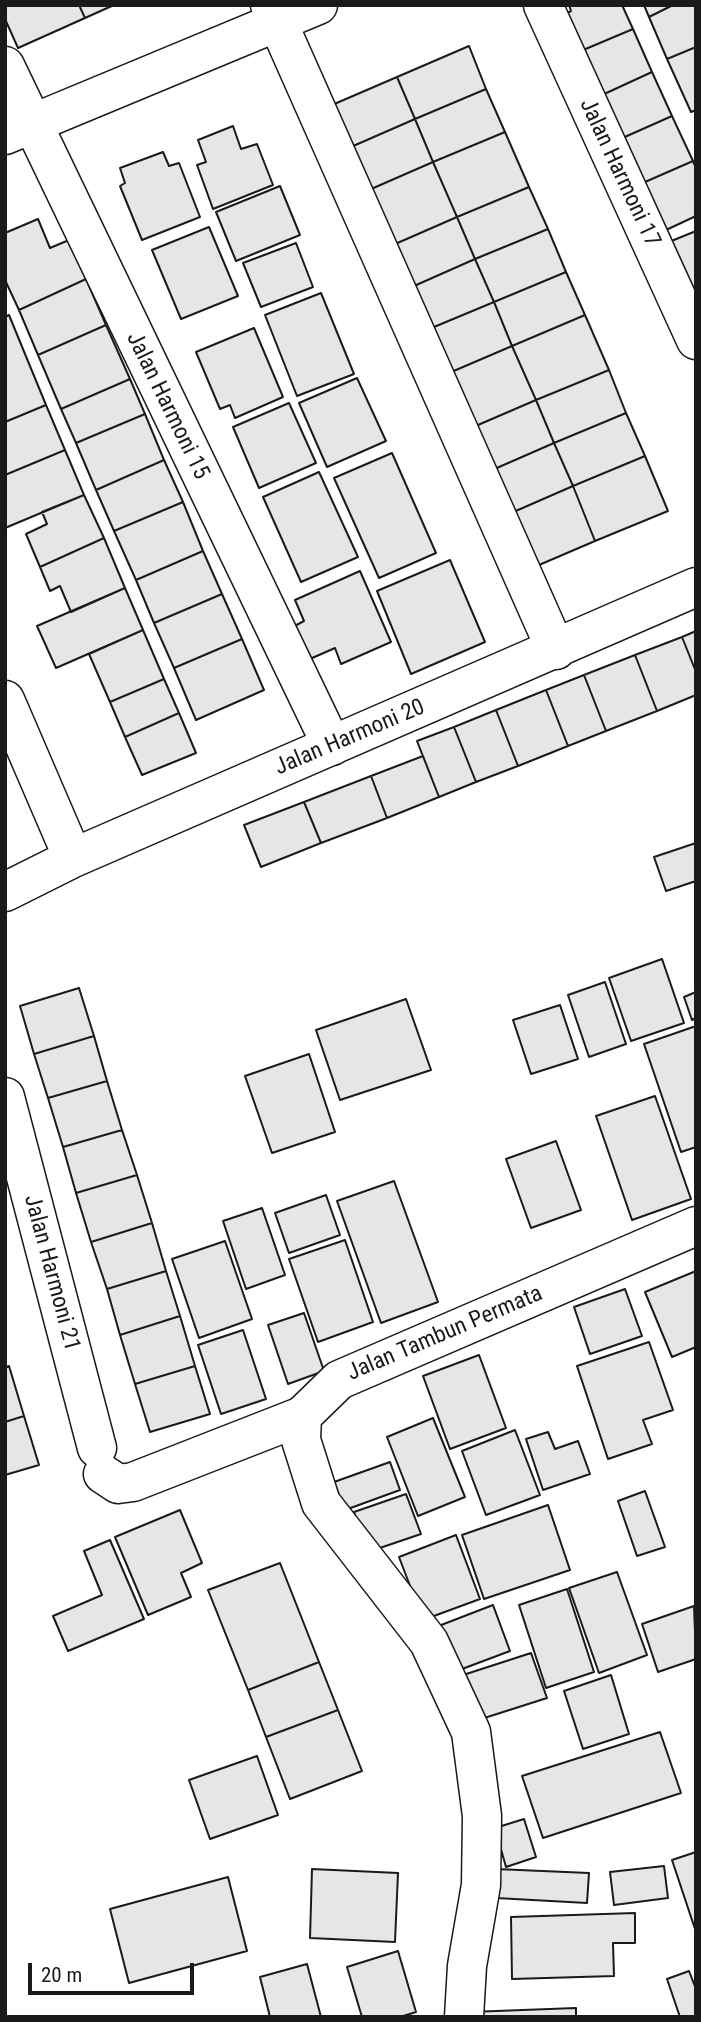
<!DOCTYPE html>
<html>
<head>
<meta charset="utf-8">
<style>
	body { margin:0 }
	#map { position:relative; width:701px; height:2022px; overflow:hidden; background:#fff; font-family:"Roboto Condensed",sans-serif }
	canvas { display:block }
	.frame { position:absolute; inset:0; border:7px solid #1a1a1a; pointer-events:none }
	.scale { position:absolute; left:28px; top:1963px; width:166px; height:32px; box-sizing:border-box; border:4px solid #1a1a1a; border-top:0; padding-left:9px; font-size:21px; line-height:24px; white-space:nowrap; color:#1a1a1a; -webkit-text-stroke:5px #fff; paint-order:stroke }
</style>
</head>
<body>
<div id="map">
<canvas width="701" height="2022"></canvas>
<div class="frame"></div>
<div class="scale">20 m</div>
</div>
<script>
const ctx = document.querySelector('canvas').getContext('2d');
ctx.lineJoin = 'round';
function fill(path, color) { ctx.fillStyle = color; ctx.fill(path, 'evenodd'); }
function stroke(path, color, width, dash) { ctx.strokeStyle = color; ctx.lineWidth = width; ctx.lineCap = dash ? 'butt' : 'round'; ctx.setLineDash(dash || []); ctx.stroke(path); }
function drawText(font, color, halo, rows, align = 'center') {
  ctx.font = font + ' "Roboto Condensed",sans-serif'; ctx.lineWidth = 5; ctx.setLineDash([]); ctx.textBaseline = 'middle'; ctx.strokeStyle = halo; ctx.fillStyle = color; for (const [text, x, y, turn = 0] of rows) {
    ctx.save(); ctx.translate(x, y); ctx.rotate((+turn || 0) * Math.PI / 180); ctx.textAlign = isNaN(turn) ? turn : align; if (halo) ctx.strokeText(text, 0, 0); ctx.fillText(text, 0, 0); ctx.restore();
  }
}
const building = new Path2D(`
	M 5,5 L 79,5 L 85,18 L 18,48 L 5,19 Z
	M 79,5 L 114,5 L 85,18 Z
	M 569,5 L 622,5 L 633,29 L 569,56 L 553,20 L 571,11 Z
	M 644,5 L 673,5 L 649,17 Z
	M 673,5 L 696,5 L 696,47 L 667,59 L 649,17 Z
	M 633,29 L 652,72 L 589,101 L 569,56 Z
	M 469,46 L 486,89 L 415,119 L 397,77 Z
	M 696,47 L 696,110 L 691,112 L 667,59 Z
	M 652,72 L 672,116 L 609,144 L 589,101 Z
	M 397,77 L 415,119 L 344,150 L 325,108 Z
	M 486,89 L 505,132 L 433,162 L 415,119 Z
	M 672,116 L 693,161 L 629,189 L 609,144 Z
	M 415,119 L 433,162 L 362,193 L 344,150 Z
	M 233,126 L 241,149 L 257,144 L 273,185 L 213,209 L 197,165 L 206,162 L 198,140 Z
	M 505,132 L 529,187 L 457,217 L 433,162 Z
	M 163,152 L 169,166 L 179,163 L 200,217 L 142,240 L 120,186 L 125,183 L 120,168 Z
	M 693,161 L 696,168 L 696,216 L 651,237 L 629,189 Z
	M 433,162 L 457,217 L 386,248 L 362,193 Z
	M 280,186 L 300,235 L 236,261 L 216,212 Z
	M 529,187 L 548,229 L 475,259 L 457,217 Z
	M 457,217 L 475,259 L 405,290 L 386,248 Z
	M 38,219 L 50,248 L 69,240 L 86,279 L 19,310 L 5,280 L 5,233 Z
	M 209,227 L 238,296 L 181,319 L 152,250 Z
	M 548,229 L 566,272 L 494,302 L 475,259 Z
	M 696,231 L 696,306 L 659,246 Z
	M 296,243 L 313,287 L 261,307 L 243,263 Z
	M 475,259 L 494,302 L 422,332 L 405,290 Z
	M 566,272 L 585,315 L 512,346 L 494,302 Z
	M 86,279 L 106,325 L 38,355 L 19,310 Z
	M 321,293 L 354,374 L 297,396 L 265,315 Z
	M 494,302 L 512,346 L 442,376 L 422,332 Z
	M 9,315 L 46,405 L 5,422 L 5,317 Z
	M 585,315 L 609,370 L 536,400 L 512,346 Z
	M 106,325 L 130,379 L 61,409 L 38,355 Z
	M 254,328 L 283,397 L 235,418 L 230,405 L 220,409 L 196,352 Z
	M 512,346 L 536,400 L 464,431 L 442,376 Z
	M 609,370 L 626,413 L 554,443 L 536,400 Z
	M 357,378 L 386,441 L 327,467 L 299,403 Z
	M 130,379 L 145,414 L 76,443 L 61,409 Z
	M 536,400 L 554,443 L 483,474 L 464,431 Z
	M 289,403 L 316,463 L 259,488 L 233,427 Z
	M 46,405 L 65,450 L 5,475 L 5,422 Z
	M 626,413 L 645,456 L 573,486 L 554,443 Z
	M 145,414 L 164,460 L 96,490 L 76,443 Z
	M 554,443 L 573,486 L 502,517 L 483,474 Z
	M 65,450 L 84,495 L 5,528 L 5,475 Z
	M 392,453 L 436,553 L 379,578 L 334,478 Z
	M 645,456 L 668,511 L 595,541 L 573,486 Z
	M 164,460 L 183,502 L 114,531 L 96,490 Z
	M 319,472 L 358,557 L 301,582 L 263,497 Z
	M 573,486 L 595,541 L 525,571 L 502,517 Z
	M 84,495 L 104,538 L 40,567 L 26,534 L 47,524 L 42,512 Z
	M 183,502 L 203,551 L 136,580 L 114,531 Z
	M 104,538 L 125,588 L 71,612 L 60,586 L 50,591 L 40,567 Z
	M 203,551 L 222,594 L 154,623 L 136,580 Z
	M 450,560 L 485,642 L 411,674 L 377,591 Z
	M 360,571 L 391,642 L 341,664 L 335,648 L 303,662 L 289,629 L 304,621 L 295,600 Z
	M 125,588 L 143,630 L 56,668 L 37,626 Z
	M 222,594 L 242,639 L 174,668 L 154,623 Z
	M 143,630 L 164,679 L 110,702 L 89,654 Z
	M 696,631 L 696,672 L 682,637 Z
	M 682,637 L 696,672 L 696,695 L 657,711 L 635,655 Z
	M 242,639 L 264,690 L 196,720 L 174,668 Z
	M 635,655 L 657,711 L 606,731 L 584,675 Z
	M 584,675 L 606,731 L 568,746 L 546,690 Z
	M 164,679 L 179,713 L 125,737 L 110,702 Z
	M 546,690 L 568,746 L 518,766 L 496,710 Z
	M 496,710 L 518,766 L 476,782 L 454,727 Z
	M 179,713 L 196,753 L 142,775 L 125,737 Z
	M 454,727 L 476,782 L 439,797 L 417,741 Z
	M 423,756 L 439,797 L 387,818 L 371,776 Z
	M 371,776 L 387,818 L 321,843 L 304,802 Z
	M 304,802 L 321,843 L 261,867 L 244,825 Z
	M 696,843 L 696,881 L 666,891 L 654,857 Z
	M 662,959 L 684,1023 L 631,1041 L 609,978 Z
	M 605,982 L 626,1044 L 589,1057 L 568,995 Z
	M 79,988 L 94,1036 L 34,1054 L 20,1006 Z
	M 696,992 L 696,1018 L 692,1020 L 684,997 Z
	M 406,999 L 431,1070 L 340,1100 L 316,1030 Z
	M 560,1005 L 578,1059 L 531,1074 L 513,1020 Z
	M 696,1026 L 696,1147 L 681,1152 L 644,1044 Z
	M 94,1036 L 107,1081 L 48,1098 L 34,1054 Z
	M 309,1054 L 335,1132 L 272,1153 L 245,1076 Z
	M 107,1081 L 122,1130 L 63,1147 L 48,1098 Z
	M 655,1096 L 691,1199 L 632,1220 L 596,1116 Z
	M 122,1130 L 137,1175 L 76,1193 L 63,1147 Z
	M 556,1141 L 581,1210 L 531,1228 L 506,1159 Z
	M 137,1175 L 152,1223 L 91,1242 L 76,1193 Z
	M 394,1181 L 438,1302 L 381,1323 L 337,1201 Z
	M 326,1195 L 340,1235 L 289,1253 L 275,1213 Z
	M 262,1208 L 285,1275 L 246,1289 L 223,1221 Z
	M 152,1223 L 166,1271 L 107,1289 L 91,1242 Z
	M 345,1240 L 373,1322 L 318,1342 L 289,1259 Z
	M 225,1241 L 252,1319 L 199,1338 L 172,1259 Z
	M 166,1271 L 180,1316 L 120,1335 L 107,1289 Z
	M 696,1271 L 696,1347 L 672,1357 L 645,1292 Z
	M 625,1289 L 642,1336 L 590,1354 L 574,1307 Z
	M 304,1313 L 324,1371 L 288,1384 L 268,1325 Z
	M 180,1316 L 195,1366 L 135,1384 L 120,1335 Z
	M 243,1330 L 266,1399 L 221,1414 L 198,1345 Z
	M 649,1342 L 673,1410 L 643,1420 L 652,1444 L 608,1459 L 577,1366 Z
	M 479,1355 L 506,1428 L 450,1449 L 423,1376 Z
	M 9,1366 L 24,1416 L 5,1422 L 5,1368 Z
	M 195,1366 L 210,1414 L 150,1432 L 135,1384 Z
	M 24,1416 L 39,1465 L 5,1475 L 5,1422 Z
	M 433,1418 L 465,1497 L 418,1516 L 387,1437 Z
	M 515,1430 L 540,1495 L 486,1515 L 462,1451 Z
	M 548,1432 L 555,1449 L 578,1441 L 590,1474 L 543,1490 L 526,1439 Z
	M 390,1462 L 400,1490 L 345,1510 L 334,1482 Z
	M 645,1491 L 665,1547 L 637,1556 L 618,1501 Z
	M 406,1494 L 421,1534 L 368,1552 L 354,1512 Z
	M 548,1505 L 570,1570 L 484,1599 L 462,1535 Z
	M 180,1510 L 202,1563 L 181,1573 L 191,1597 L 148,1615 L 115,1537 Z
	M 456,1535 L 480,1599 L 423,1620 L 399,1557 Z
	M 110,1540 L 144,1619 L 68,1651 L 53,1616 L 102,1595 L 84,1551 Z
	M 280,1563 L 319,1662 L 248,1690 L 208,1590 Z
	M 617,1572 L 647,1655 L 599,1673 L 569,1588 Z
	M 567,1589 L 594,1672 L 546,1688 L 519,1605 Z
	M 493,1605 L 510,1651 L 454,1672 L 436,1627 Z
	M 694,1606 L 696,1659 L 658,1672 L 642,1624 Z
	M 531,1653 L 547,1698 L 475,1721 L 460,1676 Z
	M 319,1662 L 338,1710 L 266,1737 L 248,1690 Z
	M 611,1675 L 629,1734 L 583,1749 L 564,1691 Z
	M 338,1710 L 362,1771 L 290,1799 L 266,1737 Z
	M 660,1732 L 681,1793 L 543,1838 L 522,1776 Z
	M 257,1756 L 278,1815 L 210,1839 L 189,1780 Z
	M 524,1819 L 536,1857 L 506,1867 L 495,1828 Z
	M 696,1852 L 696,1932 L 672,1860 Z
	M 664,1866 L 668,1898 L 614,1905 L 610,1872 Z
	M 312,1869 L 398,1873 L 395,1942 L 310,1938 Z
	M 496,1869 L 589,1873 L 587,1903 L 496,1898 Z
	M 228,1877 L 247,1951 L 129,1983 L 110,1909 Z
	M 635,1913 L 635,1943 L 613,1943 L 614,1976 L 512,1979 L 511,1917 Z
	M 398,1951 L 416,2012 L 400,2017 L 362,2017 L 347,1967 Z
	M 307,1964 L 321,2017 L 270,2017 L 260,1977 Z
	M 689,1971 L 696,1989 L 696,2017 L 680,2017 L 667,1979 Z
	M 576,2008 L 576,2017 L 470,2017 L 470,2012 Z`);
const minor = new Path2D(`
	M 270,5 L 556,650
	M 543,5 L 696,340
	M 5,66 L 332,746
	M 5,135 L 318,5
	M 5,700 L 73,858
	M 5,892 L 73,858 L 696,587
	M 5,1097 L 97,1448
	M 103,1474 L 118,1484 L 133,1482 L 302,1416`);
const tertiary = new Path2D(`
	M 464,2017 L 467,1966 L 481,1885 L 482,1816 L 471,1732 L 429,1642 L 321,1503 L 301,1440 L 302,1416 L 339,1380 L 696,1226`);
const streetNames = [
	["Jalan Harmoni 17",619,173,65],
	["Jalan Harmoni 15",167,406,64],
	["Jalan Harmoni 20",350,738,-23],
	["Jalan Harmoni 21",51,1273,75],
	["Jalan Tambun Permata",445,1334,-23]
];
fill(building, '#e6e6e6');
stroke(building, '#1a1a1a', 2);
stroke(minor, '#1a1a1a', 41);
stroke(tertiary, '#1a1a1a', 41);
stroke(minor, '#fff', 38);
stroke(tertiary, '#fff', 38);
drawText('23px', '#1a1a1a', '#fff', streetNames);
</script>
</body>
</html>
